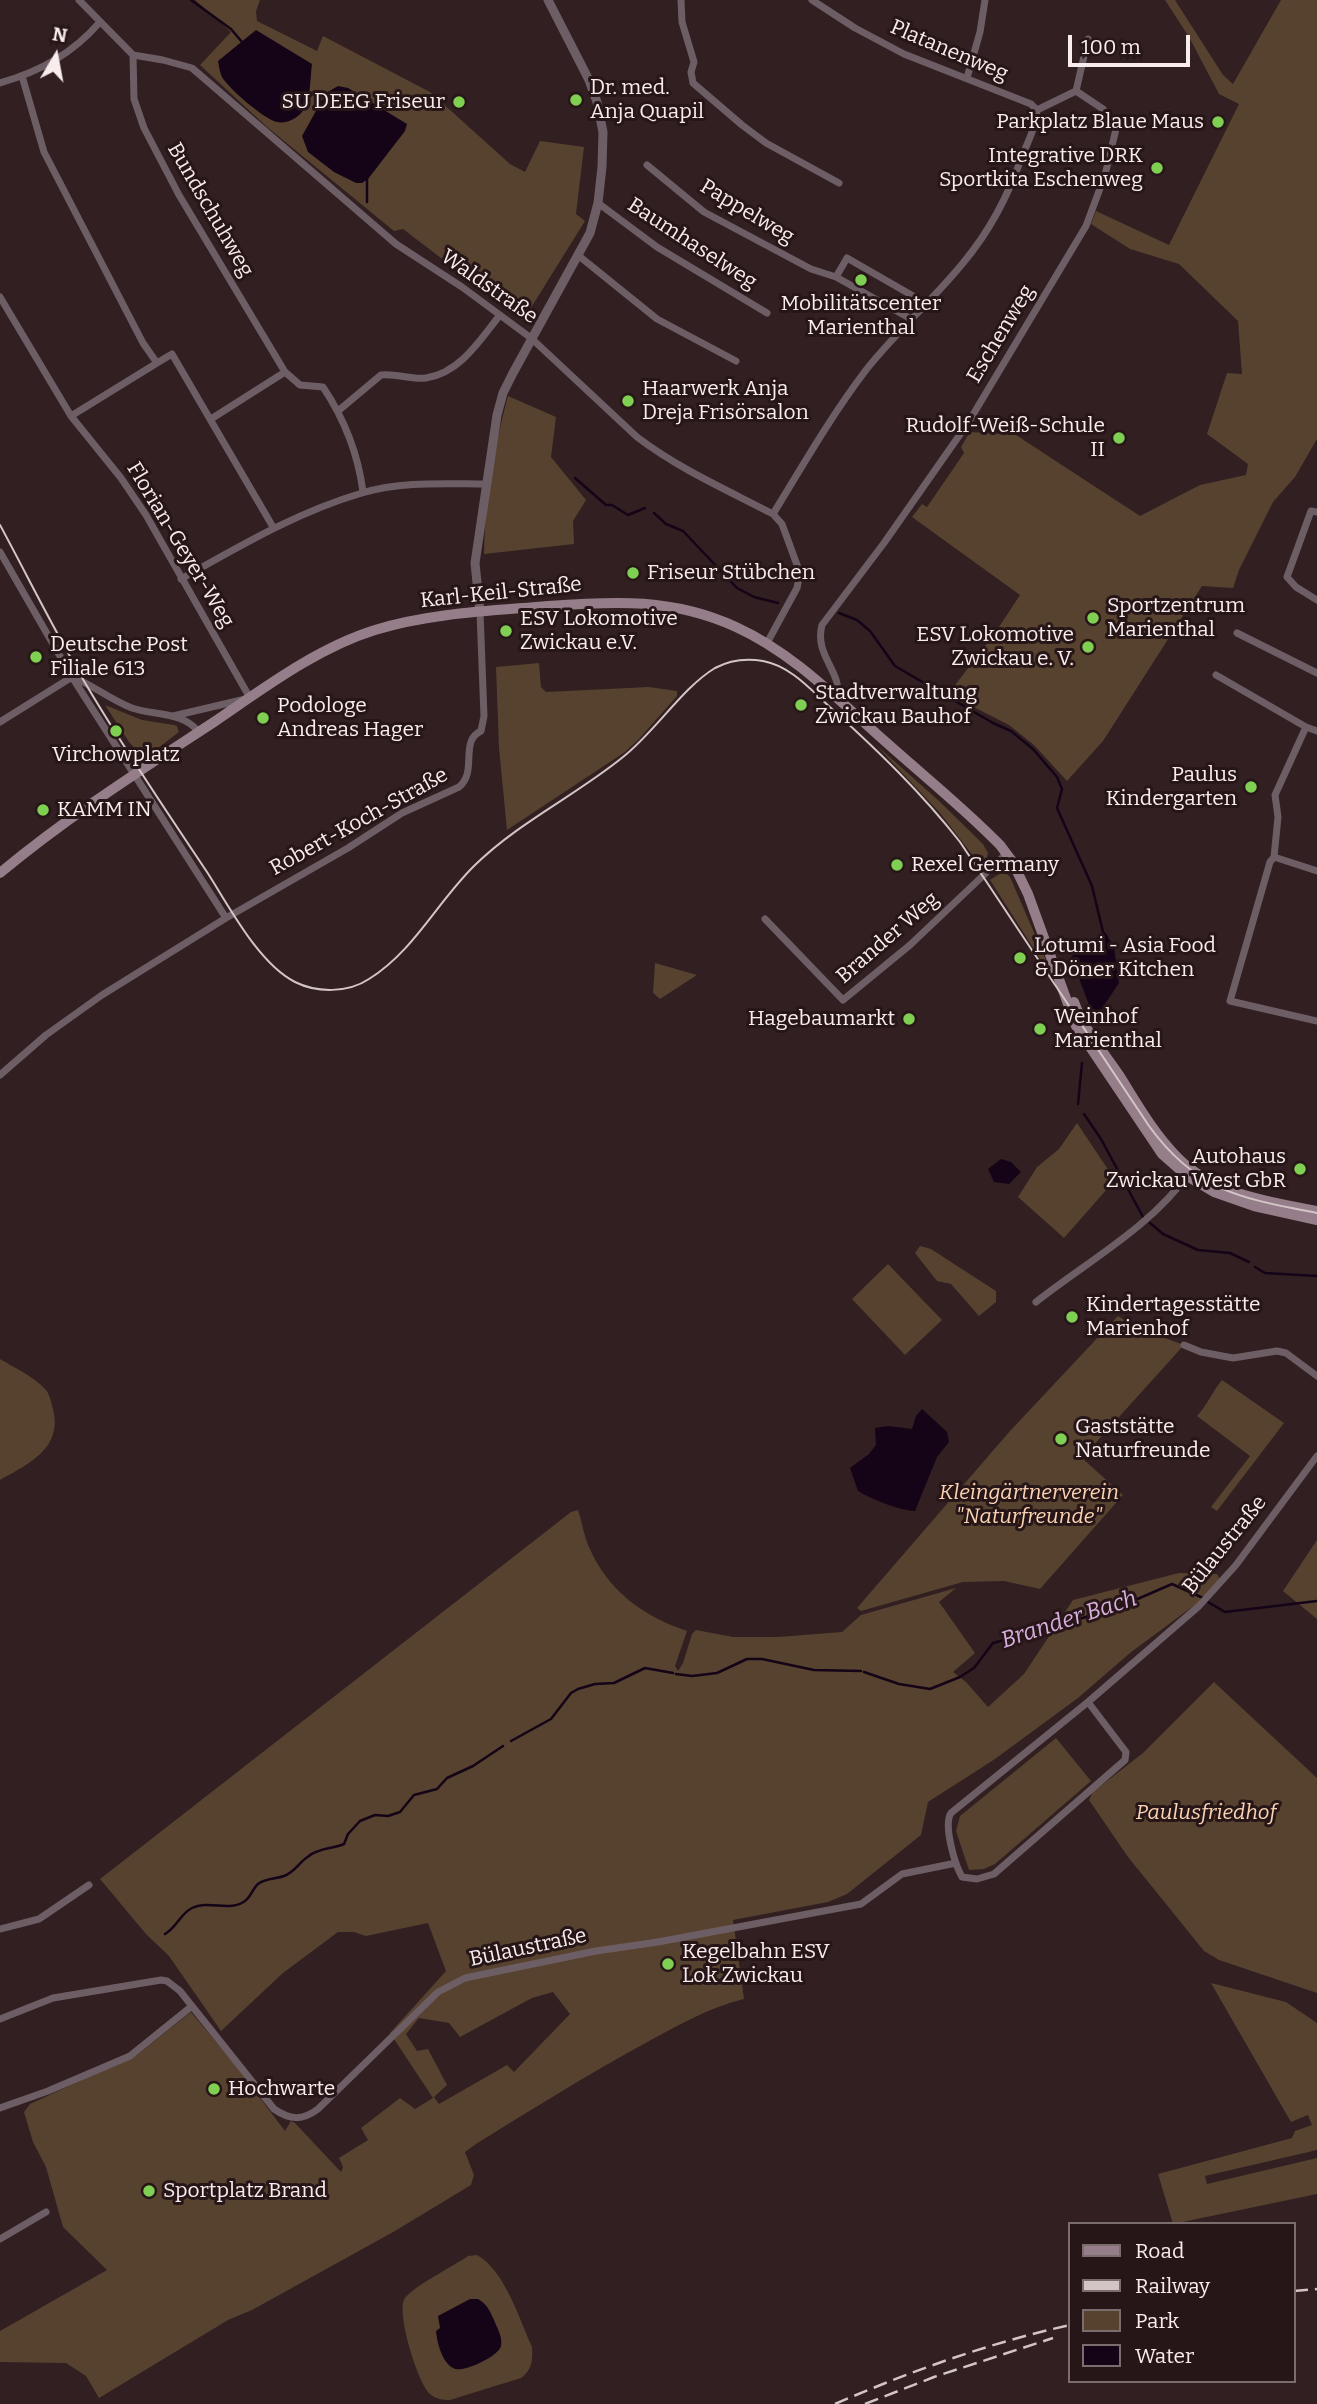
<!DOCTYPE html>
<html>
<head>
<meta charset="utf-8">
<style>
	body { margin:0 }
	#map { position:relative; width:1317px; height:2404px; overflow:hidden; background:#311f21; font-family:Bitter,serif }
	canvas { display:block }
	.legend { position:absolute; left:1068px; top:2222px; width:228px; height:161px; box-sizing:border-box; background:#271618; border:2px solid #7b6c6d; margin:0; padding:9px 12px; list-style:none; font-size:21px; color:#f9eced }
	.legend li { display:flex; align-items:center; gap:14px; height:35px }
	.legend b { width:35px; border:2px solid #7b6c6d }
	.north { position:absolute; left:21px; top:21px; width:70px; height:70px; -webkit-text-stroke:5px #271618; paint-order:stroke; rotate:10deg; font-size:19px; font-weight:700; line-height:28px; text-align:center; color:#f9eced }
	.north::after { content:''; display:block; margin:auto; width:24px; height:32px; background:#f9eced; clip-path:polygon(50% 0,100% 100%,50% 72%,0 100%) }
	.scale { position:absolute; left:1068px; top:35px; width:122px; height:32px; box-sizing:border-box; border:4px solid #f9eced; border-top:0; padding-left:9px; font-size:21px; line-height:24px; white-space:nowrap; color:#f9eced; -webkit-text-stroke:5px #271618; paint-order:stroke }
</style>
</head>
<body>
<div id="map">
<canvas width="1317" height="2404"></canvas>
<ul class="legend">
<li><b style="height:9px;background:#957e89"></b>Road</li>
<li><b style="height:9px;background:#d3c5c6"></b>Railway</li>
<li><b style="height:19px;background:#574230"></b>Park</li>
<li><b style="height:19px;background:#150417"></b>Water</li>
</ul>
<div class="north">N</div>
<div class="scale">100 m</div>
</div>
<script>
const ctx = document.querySelector('canvas').getContext('2d');
ctx.lineJoin = 'round';
function fill(path, color) { ctx.fillStyle = color; ctx.fill(path, 'evenodd'); }
function stroke(path, color, width, dash) { ctx.strokeStyle = color; ctx.lineWidth = width; ctx.lineCap = dash ? 'butt' : 'round'; ctx.setLineDash(dash || []); ctx.stroke(path); }
function drawText(font, color, halo, rows, align = 'center') {
  ctx.font = font + ' Bitter,serif'; ctx.lineWidth = 6; ctx.setLineDash([]); ctx.textBaseline = 'middle'; ctx.strokeStyle = halo; ctx.fillStyle = color; for (const [text, x, y, turn = 0] of rows) {
    ctx.save(); ctx.translate(x, y); ctx.rotate((+turn || 0) * Math.PI / 180); ctx.textAlign = isNaN(turn) ? turn : align; if (halo) ctx.strokeText(text, 0, 0); ctx.fillText(text, 0, 0); ctx.restore();
  }
}
const green = new Path2D(`
	M 195,0 L 260,0 L 256,11 L 257,21 L 317,51 L 323,36 L 430,92 L 510,164 L 525,172 L 540,141 L 584,147 L 576,214 L 585,221 L 524,319 L 522,320 L 403,229 L 394,231 L 267,127 L 200,65 L 231,32 Z
	M 1165,0 L 1175,0 L 1223,75 L 1233,84 L 1281,0 L 1317,0 L 1317,439 L 1295,477 L 1273,502 L 1239,570 L 1233,588 L 1202,586 L 1103,741 L 1067,781 L 1034,745 L 1009,725 L 954,697 L 952,689 L 995,633 L 1020,595 L 912,517 L 922,504 L 927,507 L 964,453 L 961,447 L 970,432 L 1016,435 L 1140,516 L 1200,485 L 1246,475 L 1248,464 L 1207,434 L 1227,373 L 1242,374 L 1238,321 L 1179,264 L 1130,249 L 1091,224 L 1096,211 L 1169,245 L 1239,104 L 1219,94 L 1189,37 Z
	M 508,396 L 556,417 L 551,457 L 586,500 L 573,521 L 574,544 L 484,554 C 485,501 494,447 508,396 Z
	M 539,663 L 541,687 L 546,692 L 649,687 L 677,691 L 677,696 L 639,739 L 625,752 L 507,830 L 499,748 L 496,667 Z
	M 105,705 L 142,720 L 174,725 L 177,726 L 179,732 L 158,748 L 142,756 L 129,742 Z
	M 876,745 L 938,800 L 983,844 L 988,853 L 987,858 L 981,866 L 940,813 Z
	M 1004,871 L 1010,877 L 1049,967 L 1046,968 L 990,880 Z
	M 655,963 L 697,975 L 660,999 L 653,993 Z
	M 1077,1123 L 1115,1180 L 1064,1238 L 1018,1197 L 1037,1167 L 1059,1149 Z
	M 920,1246 L 931,1249 L 996,1291 L 996,1302 L 979,1316 L 951,1284 L 937,1281 L 915,1253 Z
	M 888,1264 L 942,1320 L 905,1355 L 852,1299 Z
	M 1118,1316 L 1135,1327 L 1184,1345 L 1082,1458 L 1123,1495 L 1040,1589 L 1004,1581 L 963,1582 L 861,1611 L 857,1608 L 1010,1431 Z
	M 0,1359 C 15,1368 33,1376 45,1389 C 50,1394 51,1402 53,1409 C 63,1448 29,1464 0,1480 Z
	M 1222,1380 L 1284,1423 L 1217,1511 L 1211,1507 L 1250,1456 L 1197,1416 C 1208,1404 1212,1392 1222,1380 Z
	M 578,1510 C 582,1522 584,1536 589,1547 C 608,1591 643,1616 687,1631 L 675,1666 L 678,1671 L 683,1663 L 692,1634 L 696,1630 L 733,1637 L 778,1637 L 842,1632 L 861,1615 L 956,1588 L 939,1602 L 975,1653 L 953,1672 L 966,1682 L 988,1707 L 1024,1674 L 1073,1600 L 1179,1573 L 1217,1574 L 1223,1584 L 1130,1653 L 1078,1698 L 995,1759 L 928,1802 L 921,1835 L 847,1894 L 828,1902 L 733,1920 L 744,1999 C 707,2008 675,2027 642,2045 C 585,2076 531,2110 476,2144 L 465,2152 L 474,2175 L 471,2185 L 395,2231 L 252,2310 L 228,2320 L 99,2398 L 86,2376 L 66,2363 L 0,2362 L 0,2331 L 107,2270 L 63,2227 L 46,2167 L 33,2142 L 24,2112 L 30,2104 L 137,2055 L 191,2012 L 235,2065 L 285,2131 L 291,2121 L 295,2123 L 341,2172 L 343,2167 L 339,2158 L 368,2140 L 361,2128 L 400,2098 L 415,2109 L 433,2098 L 390,2033 L 446,1971 L 428,1923 L 366,1936 L 354,1932 L 338,1932 L 283,1973 L 221,2031 L 169,1956 L 146,1934 L 100,1879 L 571,1512 ZM 553,1992 L 570,2014 L 514,2072 L 507,2065 L 439,2104 L 434,2097 L 447,2085 L 428,2049 L 417,2051 L 406,2034 L 419,2018 L 449,2023 L 460,2037 L 532,1998 Z
	M 1317,1540 L 1317,1619 L 1283,1591 Z
	M 1214,1682 L 1317,1778 L 1317,1993 L 1219,1960 L 1204,1951 L 1128,1857 L 1089,1800 L 1093,1792 L 1143,1753 Z
	M 1056,1738 L 1091,1781 L 995,1864 L 984,1869 L 969,1870 L 956,1831 L 960,1816 Z
	M 1211,1983 L 1286,2002 L 1317,2023 L 1317,2150 L 1205,2176 L 1207,2184 L 1317,2158 L 1317,2194 L 1173,2224 L 1158,2174 L 1292,2138 L 1295,2131 L 1312,2125 L 1308,2115 L 1291,2122 Z
	M 477,2255 C 505,2271 519,2318 532,2347 C 533,2360 532,2370 521,2378 L 450,2400 C 443,2400 435,2399 430,2394 C 418,2384 395,2310 405,2298 C 417,2284 452,2267 468,2256 Z`);
const water = new Path2D(`
	M 256,30 L 312,64 C 310,79 311,100 302,112 C 296,119 286,124 277,122 C 264,119 229,89 222,77 C 220,73 219,66 218,61 Z
	M 338,86 L 348,88 L 407,124 L 405,131 L 368,179 L 362,183 L 356,183 L 334,172 L 308,152 L 302,136 L 326,93 Z
	M 1105,932 L 1114,947 L 1119,983 L 1101,1010 L 1091,1010 L 1071,957 Z
	M 1001,1159 L 1011,1162 L 1021,1172 L 1009,1184 L 994,1182 L 988,1169 Z
	M 922,1409 L 947,1432 L 949,1442 L 937,1457 L 915,1511 C 901,1511 871,1499 858,1491 L 850,1468 L 869,1454 L 876,1445 L 875,1428 L 888,1426 L 912,1429 L 916,1416 Z
	M 470,2299 L 478,2299 C 487,2304 490,2311 494,2320 C 497,2328 503,2337 501,2346 C 499,2356 465,2372 455,2369 C 442,2364 437,2342 436,2331 L 440,2328 L 438,2316 Z`);
const stream = new Path2D(`
	M 191,0 L 231,29 L 242,42
	M 367,177 L 367,202
	M 575,478 L 606,505 L 612,505 L 628,515 L 645,508
	M 654,513 L 666,524 L 683,531 L 737,588 L 754,597 L 778,603
	M 839,613 L 857,620 L 870,631 L 895,666 L 993,723 L 1011,731 L 1033,749 L 1057,777 L 1062,789 L 1057,808 L 1092,886 L 1104,936
	M 1093,1021 L 1095,1009
	M 1078,1104 L 1082,1063
	M 1084,1114 L 1101,1139 L 1143,1217
	M 1150,1223 L 1163,1234 L 1198,1250 L 1230,1253 L 1249,1262
	M 1255,1267 L 1265,1273 L 1317,1276
	M 1208,1602 L 1225,1612 L 1317,1601
	M 864,1672 L 899,1684 L 930,1689 L 960,1677 L 974,1668 L 993,1643 L 1059,1626 L 1133,1601 L 1172,1584 L 1203,1598
	M 676,1674 L 692,1676 L 717,1673 L 747,1659 L 762,1659 L 814,1670 L 861,1671
	M 511,1741 L 551,1719 L 571,1693 L 578,1689 L 595,1684 L 614,1683 L 645,1668 L 673,1673
	M 165,1934 C 178,1926 180,1914 192,1908 C 208,1900 231,1912 245,1901 C 251,1897 253,1888 258,1884 C 266,1878 276,1879 284,1876 C 295,1872 299,1862 309,1856 C 318,1848 333,1849 344,1844 L 348,1834 L 360,1821 L 375,1815 L 388,1816 L 400,1812 L 414,1795 L 437,1789 L 447,1778 L 473,1766 L 503,1746`);
const minor = new Path2D(`
	M 79,0 L 133,55 L 163,60 L 192,68 L 396,244 L 462,287 L 531,338 L 637,437 C 679,469 727,490 773,514 L 782,524 L 800,573 L 797,588 L 767,643
	M 681,0 L 682,22 L 694,62 L 691,72 L 693,83 L 742,125 L 766,143 L 839,183
	M 812,0 L 855,28 L 904,54 L 1031,104 L 1037,110
	M 133,55 L 134,99 L 144,128 L 179,195 L 285,372 L 300,385 L 323,387 C 345,420 358,453 363,492
	M 22,76 L 44,152 L 143,343 L 157,363 L 172,354 L 273,527
	M 967,78 L 980,32 L 985,0
	M 0,83 C 41,71 72,54 100,22
	M 1076,91 L 1088,39
	M 647,165 L 704,212 L 811,269 L 836,277 L 911,319
	M 598,203 L 657,247 L 767,313
	M 579,256 L 657,319 L 736,361
	M 836,277 L 847,258 L 927,304
	M 0,297 L 71,416 L 121,478 L 146,515 L 250,698 L 173,716
	M 338,411 L 381,375 C 396,373 411,380 426,378 C 460,373 480,340 500,315
	M 71,416 L 157,363
	M 211,419 L 285,372
	M 1317,512 L 1311,511 L 1287,577 L 1296,587 L 1317,600
	M 773,514 C 803,465 831,416 866,370 C 896,332 932,301 963,263 C 989,232 1009,194 1022,156 C 1028,142 1036,126 1037,110 L 1076,91 L 1103,109 L 1116,129 L 1105,175 L 1086,226 L 968,423 L 884,543 L 822,625 C 814,655 841,670 838,697
	M 0,552 L 72,677 L 226,918
	M 181,579 C 240,546 297,512 362,493 C 401,481 445,484 486,484
	M 1237,633 L 1317,673
	M 1216,675 L 1306,727 L 1317,731
	M 72,677 C 93,685 111,700 132,708 C 155,716 182,711 199,732
	M 0,722 L 72,677
	M 1306,727 L 1275,795 L 1278,817 L 1274,857 L 1270,862 L 1230,1001 L 1317,1021
	M 1274,857 L 1317,871
	M 765,919 L 843,1000 L 910,945 L 1007,853
	M 0,1075 L 46,1035 L 102,995 L 226,918 L 348,848 L 402,813 L 459,787 C 478,772 459,741 481,731 L 484,716 L 480,612
	M 1036,1302 C 1088,1261 1151,1227 1189,1173
	M 1184,1345 L 1201,1352 L 1233,1358 L 1277,1351 L 1286,1353 L 1317,1376
	M 1088,1702 L 1126,1752 L 1125,1760 L 994,1874 L 977,1879 L 962,1877 C 955,1865 943,1825 951,1813 L 1088,1702 L 1199,1606 L 1236,1565 L 1317,1456
	M 0,1929 L 39,1919 L 89,1885
	M 0,2019 L 53,1998 L 161,1980 L 167,1981 L 180,1991 L 274,2109 C 290,2120 302,2121 318,2109 L 438,1992 L 465,1978 L 596,1951 L 658,1942 L 861,1904 L 902,1874 L 956,1863
	M 0,2108 L 48,2091 L 130,2056 L 192,2006
	M 0,2239 L 46,2212`);
const tertiary = new Path2D(`
	M 480,612 L 475,563 L 497,415 L 503,393 L 513,373 L 590,233 L 598,203 L 602,167 L 603,132 L 597,102 L 589,80 L 548,0`);
const secondary = new Path2D(`
	M 0,873 C 67,817 141,770 214,722 C 264,688 317,648 375,630 C 431,613 490,611 548,606 C 615,601 673,598 736,627 C 795,654 839,701 887,743 C 925,777 965,809 1000,845 L 1012,861 L 1028,894 L 1076,1026 L 1162,1154 L 1187,1176 L 1214,1192 L 1254,1206 L 1317,1220
	M 1074,1002 C 1084,1030 1103,1051 1119,1075 C 1137,1104 1154,1134 1178,1158 C 1214,1194 1269,1202 1317,1211`);
const tram = new Path2D(`
	M 0,525 C 28,577 54,630 84,681 C 122,746 165,809 207,872 C 229,906 258,963 295,982 C 317,993 348,993 369,979 C 414,951 437,902 475,865 C 519,822 575,796 623,757 C 655,732 682,688 715,668 C 730,660 746,658 763,661 C 791,666 812,691 832,709 C 878,751 921,792 960,842 L 1149,1126 C 1197,1192 1241,1198 1317,1213`);
const rail = new Path2D(`
	M 1294,2291 L 1317,2289
	M 835,2404 C 911,2371 989,2343 1070,2325
	M 865,2404 L 934,2377 L 1053,2338`);
const markers = [
	[576,100,7,"#7fd052"],
	[459,102,7,"#7fd052"],
	[1218,122,7,"#7fd052"],
	[1157,168,7,"#7fd052"],
	[861,280,7,"#7fd052"],
	[628,401,7,"#7fd052"],
	[1119,438,7,"#7fd052"],
	[633,573,7,"#7fd052"],
	[1093,618,7,"#7fd052"],
	[506,631,7,"#7fd052"],
	[1088,647,7,"#7fd052"],
	[36,657,7,"#7fd052"],
	[801,705,7,"#7fd052"],
	[263,718,7,"#7fd052"],
	[116,731,7,"#7fd052"],
	[1251,787,7,"#7fd052"],
	[43,810,7,"#7fd052"],
	[897,865,7,"#7fd052"],
	[1020,958,7,"#7fd052"],
	[909,1019,7,"#7fd052"],
	[1040,1029,7,"#7fd052"],
	[1300,1169,7,"#7fd052"],
	[1072,1317,7,"#7fd052"],
	[1061,1439,7,"#7fd052"],
	[668,1964,7,"#7fd052"],
	[214,2089,7,"#7fd052"],
	[149,2191,7,"#7fd052"]
];
const streetNames = [
	["Platanenweg",949,51,23],
	["Bundschuhweg",210,210,60],
	["Pappelweg",747,212,31],
	["Baumhaselweg",692,244,33],
	["Waldstraße",489,287,35],
	["Eschenweg",1001,334,-59],
	["Florian-Geyer-Weg",180,545,59],
	["Karl-Keil-Straße",501,593,-6],
	["Robert-Koch-Straße",359,822,-29],
	["Brander Weg",888,938,-41],
	["Bülaustraße",1225,1545,-51],
	["Bülaustraße",528,1948,-12]
];
const poiNames = [
	["Dr. med.",590,88],
	["Anja Quapil",590,112],
	["SU DEEG Friseur",445,102,"right"],
	["Parkplatz Blaue Maus",1204,122,"right"],
	["Integrative DRK",1143,156,"right"],
	["Sportkita Eschenweg",1143,180,"right"],
	["Mobilitätscenter",861,304,"center"],
	["Marienthal",861,328,"center"],
	["Haarwerk Anja",642,389],
	["Dreja Frisörsalon",642,413],
	["Rudolf-Weiß-Schule",1105,426,"right"],
	["II",1105,450,"right"],
	["Friseur Stübchen",647,573],
	["Sportzentrum",1107,606],
	["Marienthal",1107,630],
	["ESV Lokomotive",520,619],
	["Zwickau e.V.",520,643],
	["ESV Lokomotive",1074,635,"right"],
	["Zwickau e. V.",1074,659,"right"],
	["Deutsche Post",50,645],
	["Filiale 613",50,669],
	["Stadtverwaltung",815,693],
	["Zwickau Bauhof",815,717],
	["Podologe",277,706],
	["Andreas Hager",277,730],
	["Virchowplatz",116,755,"center"],
	["Paulus",1237,775,"right"],
	["Kindergarten",1237,799,"right"],
	["KAMM IN",57,810],
	["Rexel Germany",911,865],
	["Lotumi - Asia Food",1034,946],
	["& Döner Kitchen",1034,970],
	["Weinhof",1054,1017],
	["Marienthal",1054,1041],
	["Hagebaumarkt",895,1019,"right"],
	["Autohaus",1286,1157,"right"],
	["Zwickau West GbR",1286,1181,"right"],
	["Kindertagesstätte",1086,1305],
	["Marienhof",1086,1329],
	["Gaststätte",1075,1427],
	["Naturfreunde",1075,1451],
	["Kegelbahn ESV",682,1952],
	["Lok Zwickau",682,1976],
	["Hochwarte",228,2089],
	["Sportplatz Brand",163,2191]
];
const parkNames = [
	["Kleingärtnerverein",1029,1493],
	["\"Naturfreunde\"",1029,1517],
	["Paulusfriedhof",1206,1813]
];
const waterNames = [
	["Brander Bach",1069,1620,-18]
];
fill(green, '#574230');
fill(water, '#150417');
stroke(stream, '#150417', 2.5);
stroke(minor, '#6d5e65', 7);
stroke(tertiary, '#6d5e65', 9);
stroke(secondary, '#957e89', 10);
stroke(tram, '#d3c5c6', 2);
stroke(rail, '#d3c5c6', 2.5, [14, 7]);
for (const [x, y, r, color] of markers) { const dot = new Path2D(); dot.arc(x, y, r, 0, 2 * Math.PI); ctx.fillStyle = color; ctx.fill(dot); stroke(dot, '#271618', 2.5); }
drawText('21px', '#f9eced', '#271618', streetNames);
drawText('21px', '#f9eced', '#271618', poiNames, 'left');
drawText('italic 21px', '#fcd4b3', '#271618', parkNames);
drawText('italic 23px', '#d7aedc', '#271618', waterNames);
</script>
</body>
</html>
